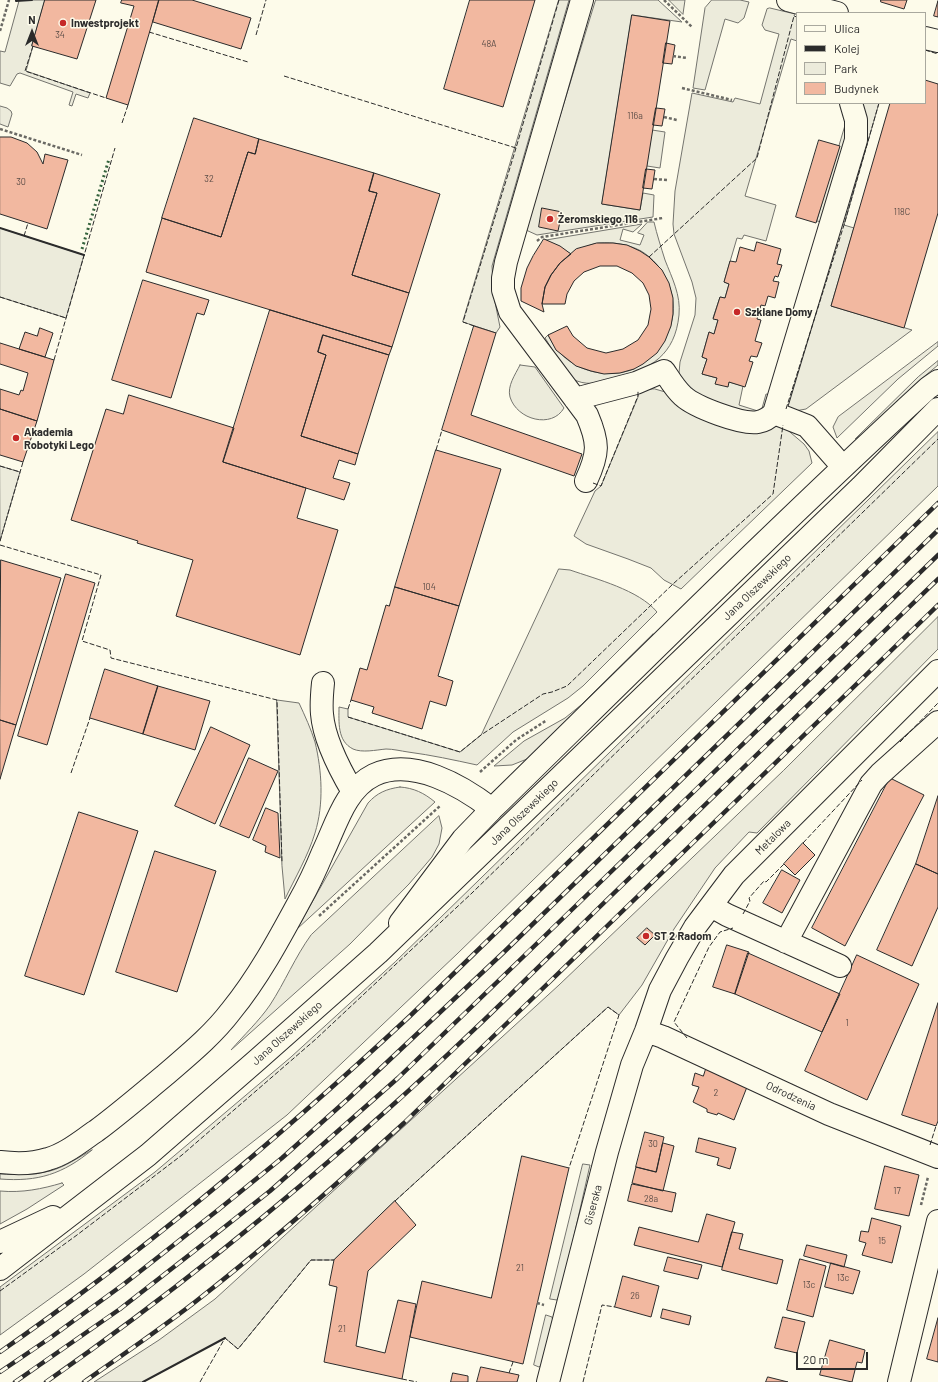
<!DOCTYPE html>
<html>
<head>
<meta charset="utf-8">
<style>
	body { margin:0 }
	#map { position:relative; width:938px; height:1382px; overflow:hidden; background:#fdfbea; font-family:Barlow,sans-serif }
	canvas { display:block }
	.legend { position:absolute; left:796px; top:12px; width:130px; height:92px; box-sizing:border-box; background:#fdfbea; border:1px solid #a9a89e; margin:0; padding:5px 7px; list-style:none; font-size:12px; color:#2b2b2b }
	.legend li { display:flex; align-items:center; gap:8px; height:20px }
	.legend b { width:20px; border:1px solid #a9a89e }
	.north { position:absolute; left:12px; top:12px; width:40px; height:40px; -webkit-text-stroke:3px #fdfbea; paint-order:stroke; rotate:0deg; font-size:11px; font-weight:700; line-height:16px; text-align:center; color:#2b2b2b }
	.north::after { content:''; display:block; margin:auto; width:14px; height:18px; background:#2b2b2b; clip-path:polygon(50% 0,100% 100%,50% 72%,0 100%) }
	.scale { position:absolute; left:796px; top:1352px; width:72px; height:18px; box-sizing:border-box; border:2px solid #2b2b2b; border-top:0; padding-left:5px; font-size:12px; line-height:14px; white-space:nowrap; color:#2b2b2b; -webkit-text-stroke:3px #fdfbea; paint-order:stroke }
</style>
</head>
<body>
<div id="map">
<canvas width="938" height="1382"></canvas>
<ul class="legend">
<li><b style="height:5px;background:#fdfbea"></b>Ulica</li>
<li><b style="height:5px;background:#2b2b2b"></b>Kolej</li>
<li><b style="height:11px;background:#ecebdb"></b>Park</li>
<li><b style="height:11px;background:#f2b8a0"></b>Budynek</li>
</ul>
<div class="north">N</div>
<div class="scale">20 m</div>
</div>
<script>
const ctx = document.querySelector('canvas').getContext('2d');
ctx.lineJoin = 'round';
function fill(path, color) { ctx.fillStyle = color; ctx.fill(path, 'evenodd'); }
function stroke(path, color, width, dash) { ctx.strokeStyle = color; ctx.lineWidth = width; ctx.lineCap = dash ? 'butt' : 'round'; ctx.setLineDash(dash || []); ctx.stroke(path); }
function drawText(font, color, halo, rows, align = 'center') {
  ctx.font = font + ' Barlow,sans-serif'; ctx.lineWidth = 3; ctx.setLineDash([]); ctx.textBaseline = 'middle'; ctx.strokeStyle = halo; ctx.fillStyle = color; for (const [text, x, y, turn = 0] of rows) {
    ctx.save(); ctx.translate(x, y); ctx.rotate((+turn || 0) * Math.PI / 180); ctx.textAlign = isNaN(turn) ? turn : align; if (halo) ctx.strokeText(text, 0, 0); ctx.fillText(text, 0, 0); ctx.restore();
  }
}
const green = new Path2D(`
	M 32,0 L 45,0 L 32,45 L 33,46 L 26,71 L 90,93 L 88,98 L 76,94 L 72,106 L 69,105 L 73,92 L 20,73 L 17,74 L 10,86 L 0,83 L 0,51 L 5,52 L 19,1 Z
	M 559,0 L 569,0 L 492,266 L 494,297 L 500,327 L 496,333 L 463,322 Z
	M 596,0 L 658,0 L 682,22 L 632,15 L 602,204 L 640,210 L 643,193 L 654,195 L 653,217 L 537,235 L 526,230 L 545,165 Z
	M 669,0 L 685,0 L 683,14 Z
	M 712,0 L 740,0 L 749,2 L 744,18 L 738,23 L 725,19 L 705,90 L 693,88 L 705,8 Z
	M 770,8 L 795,14 L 794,16 L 797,17 L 797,41 L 791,39 L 745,196 L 776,205 L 766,241 L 744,235 L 742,239 L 737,238 L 724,282 L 729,284 L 725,298 L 720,297 L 713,318 L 718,320 L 714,334 L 709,332 L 702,357 L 707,359 L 702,374 L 717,378 L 727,387 L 729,382 L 743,386 L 739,405 L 761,412 L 766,394 L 772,395 L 768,407 L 757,417 L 692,394 L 680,381 L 679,373 L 680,362 L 695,315 L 696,298 L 692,282 L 674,234 L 673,224 L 675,191 L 692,93 L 733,102 L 735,98 L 760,104 L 779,34 L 765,30 L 762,25 L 767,9 Z
	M 861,103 L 879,103 L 844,225 L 854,228 L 831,306 L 912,330 L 806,409 L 795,411 L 783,407 Z
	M 0,106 L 7,108 L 11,111 L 12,114 L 8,127 L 0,124 Z
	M 848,116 L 850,121 L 822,222 L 817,221 Z
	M 652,130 L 665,132 L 660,168 L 647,166 Z
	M 648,222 L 654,222 C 657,235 661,247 665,260 C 672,278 681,295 679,315 C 675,355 651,369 616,378 C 603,382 590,386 577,381 C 566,377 552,348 545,338 L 548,335 C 551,340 554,346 558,351 C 577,372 607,379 634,369 C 641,361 669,332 671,324 C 679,297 665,265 641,251 C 628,244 613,242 599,243 C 590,244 579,250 571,254 L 546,240 L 642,224 L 633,232 L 623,229 L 620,240 L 640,245 L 644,235 L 638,233 Z
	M 0,228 L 84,255 L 66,318 L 0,297 Z
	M 938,342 L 938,346 L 898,379 L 837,438 L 833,427 L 838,417 Z
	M 938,361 L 938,365 L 920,380 L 863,434 L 855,439 L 918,377 Z
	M 520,365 L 535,367 L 564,408 C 552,429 517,420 510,397 C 507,386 515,375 520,365 Z
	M 655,389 L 784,427 L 804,444 L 809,451 L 812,463 L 681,589 L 664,580 L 651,568 L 628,559 L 586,544 L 574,536 L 595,491 L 601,486 L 638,397 L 638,390 Z
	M 938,432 L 938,486 L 457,954 L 287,1115 L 84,1274 L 0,1335 L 0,1287 L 155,1172 L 291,1057 L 395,962 Z
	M 0,466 L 20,472 L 0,541 Z
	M 559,569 L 570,570 C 596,579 639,590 657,612 L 583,686 L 568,698 L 513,732 L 477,765 C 454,760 431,755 408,752 C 401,751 393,749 386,749 C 376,750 362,753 353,749 C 337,741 339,722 339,707 L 348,709 L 348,717 L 460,752 L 481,735 Z
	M 938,617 L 938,649 L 757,833 L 749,832 L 715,868 L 674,929 L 642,985 L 619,1015 L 608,1007 L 395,1201 L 334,1260 L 311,1260 L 238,1349 L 225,1338 L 143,1382 L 94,1382 L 159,1340 L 215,1299 L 559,985 L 783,771 Z
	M 653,634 L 650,640 L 527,759 L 512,765 L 494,766 L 524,741 L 565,718 L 581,705 Z
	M 277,700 L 299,703 C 305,716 311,729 315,742 C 322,771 324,804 315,833 C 308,856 295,878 285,899 L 282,866 Z
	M 400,787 C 414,788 424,793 435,802 L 297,929 L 368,803 C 377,793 386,789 400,787 Z
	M 439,816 L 442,828 L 439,844 L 432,857 L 409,884 L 350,944 L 231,1050 C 244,1035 259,1021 270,1005 C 285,982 295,957 311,935 Z
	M 92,1150 C 63,1174 38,1182 0,1179 L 0,1174 C 17,1175 33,1175 50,1171 C 65,1167 79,1157 92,1150 Z
	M 583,1164 L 590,1165 L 560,1298 L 557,1300 L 550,1299 Z
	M 62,1183 L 64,1185 L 27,1209 L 0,1224 L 0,1191 C 22,1193 42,1189 62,1183 Z
	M 546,1315 L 552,1317 L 553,1322 L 543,1364 L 539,1367 L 534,1365 Z`);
const building = new Path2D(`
	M 45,0 L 96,0 L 77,59 L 32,46 Z
	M 122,0 L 159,0 L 128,105 L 106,98 L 134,6 L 121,3 Z
	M 159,0 L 192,0 L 251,18 L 241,49 L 153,22 Z
	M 470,0 L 535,0 L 503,107 L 444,89 Z
	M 881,0 L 907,0 L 904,9 L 881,2 Z
	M 938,1 L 938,17 L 934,16 Z
	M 632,15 L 670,21 L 640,210 L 602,204 Z
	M 666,43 L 675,45 L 672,64 L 663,63 Z
	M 925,80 L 938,84 L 938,213 L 904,328 L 831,306 L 890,103 L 925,103 Z
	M 656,108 L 665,109 L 662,126 L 653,125 Z
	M 194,118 L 259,139 L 255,154 L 248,152 L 221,237 L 162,218 Z
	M 0,137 L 11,137 L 27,143 L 37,152 L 43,164 L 45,154 L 68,160 L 47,229 L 0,214 Z
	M 259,139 L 374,173 L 369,191 L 377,193 L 352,275 L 409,293 L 392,347 L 146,272 L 162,218 L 221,237 L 248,152 L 255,154 Z
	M 819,140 L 840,146 L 816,223 L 796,217 Z
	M 646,169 L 655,170 L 652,189 L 643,188 Z
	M 374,173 L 440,194 L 409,293 L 352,275 L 377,193 L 369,191 Z
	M 542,208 L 562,212 L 558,231 L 539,227 Z
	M 544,239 L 560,246 L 571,254 L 560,263 L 551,275 L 545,287 L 542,304 L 544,312 L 521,301 L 521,288 L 527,268 L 533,256 Z
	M 757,242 L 781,249 L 777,264 L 782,265 L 778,277 L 775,276 L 773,281 L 779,282 L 775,298 L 768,296 L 765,306 L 761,305 L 757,319 L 761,320 L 755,341 L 762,343 L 757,357 L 751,356 L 749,361 L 753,362 L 745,387 L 729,382 L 728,387 L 715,384 L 717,378 L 702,374 L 707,359 L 702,357 L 709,332 L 714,334 L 718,320 L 713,319 L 720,297 L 725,298 L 729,284 L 724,282 L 730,261 L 736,262 L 740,247 L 754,251 Z
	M 597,243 L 613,243 L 627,245 L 640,251 L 649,257 L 662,270 L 669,283 L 673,298 L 673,314 L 671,326 L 665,341 L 657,353 L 643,364 L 634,369 L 620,373 L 604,374 L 591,371 L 576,366 L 556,350 L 548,335 L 567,326 L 573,336 L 587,348 L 606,353 L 623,349 L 638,340 L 648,325 L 651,309 L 649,295 L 643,283 L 632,273 L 617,266 L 600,266 L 584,272 L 574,281 L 567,294 L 565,304 L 542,304 L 545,287 L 551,275 L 560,263 L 576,249 Z
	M 143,280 L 209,300 L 204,315 L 197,313 L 171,398 L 112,380 Z
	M 270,310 L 392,347 L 389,355 L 323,335 L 318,352 L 326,355 L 301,436 L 358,454 L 355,465 L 339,460 L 333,478 L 350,483 L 344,500 L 223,462 Z
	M 474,326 L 496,333 L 471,415 L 582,454 L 574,476 L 442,430 Z
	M 40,328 L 53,333 L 45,357 L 19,349 L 25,332 L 37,336 Z
	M 323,335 L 389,355 L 358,454 L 301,436 L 326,355 L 318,352 Z
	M 0,343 L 54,360 L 37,421 L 0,409 L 0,389 L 19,395 L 21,390 L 23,391 L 28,373 L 0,364 Z
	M 129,395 L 234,428 L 223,462 L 306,488 L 297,518 L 338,530 L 300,655 L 176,616 L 193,560 L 137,543 L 138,541 L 71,520 L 106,409 L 123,414 Z
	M 0,409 L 37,421 L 23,462 L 0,455 Z
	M 436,450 L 501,469 L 459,606 L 395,587 Z
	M 1,560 L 61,578 L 16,725 L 0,720 Z
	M 66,574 L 95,583 L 47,745 L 18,736 Z
	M 395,587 L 459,606 L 438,676 L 453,681 L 446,706 L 430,701 L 422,729 L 372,713 L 374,707 L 351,700 L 360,668 L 367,670 L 386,605 L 389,606 Z
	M 105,669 L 158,686 L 143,734 L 90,718 Z
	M 158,686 L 210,701 L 195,750 L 143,734 Z
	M 0,720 L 16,725 L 0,779 Z
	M 211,727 L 250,745 L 215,824 L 175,806 Z
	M 249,758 L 278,771 L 249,838 L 220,826 Z
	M 890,778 L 924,795 L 845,946 L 812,928 Z
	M 938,796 L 938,874 L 916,864 Z
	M 266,808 L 278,813 L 280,858 L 265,852 L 266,846 L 253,840 Z
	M 79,812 L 138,831 L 84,995 L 25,976 Z
	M 803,843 L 815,855 L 795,875 L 784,864 Z
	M 155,851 L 216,871 L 177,992 L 116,972 Z
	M 916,864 L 938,874 L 938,907 L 912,966 L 877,950 Z
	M 782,870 L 800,880 L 782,913 L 763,903 Z
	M 647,928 L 655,935 L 645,945 L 637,938 Z
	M 727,945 L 749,952 L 735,994 L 713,987 Z
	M 748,953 L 840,994 L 822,1032 L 735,994 Z
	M 857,955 L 919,984 L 867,1100 L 805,1071 Z
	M 938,1003 L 938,1121 L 936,1126 L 902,1115 Z
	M 706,1069 L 747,1087 L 734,1120 L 718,1113 L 717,1115 L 707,1112 L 707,1109 L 693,1102 L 699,1087 L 692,1085 L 695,1073 L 703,1076 Z
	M 645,1132 L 664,1137 L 656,1172 L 636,1167 Z
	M 699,1138 L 736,1148 L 730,1169 L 717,1165 L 719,1158 L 696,1152 Z
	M 663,1143 L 674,1146 L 663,1191 L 632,1183 L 636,1167 L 656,1172 Z
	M 522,1156 L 569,1168 L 523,1364 L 410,1337 L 422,1281 L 491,1298 Z
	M 885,1166 L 919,1175 L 909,1216 L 875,1209 Z
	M 632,1184 L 676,1193 L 672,1212 L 628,1201 Z
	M 395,1201 L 416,1225 L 368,1271 L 356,1346 L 385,1353 L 398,1300 L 416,1304 L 402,1379 L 324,1362 L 337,1287 L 329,1285 L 334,1260 Z
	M 707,1214 L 735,1222 L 722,1267 L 634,1245 L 639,1227 L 698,1242 Z
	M 872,1218 L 901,1226 L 892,1263 L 862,1255 L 866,1243 L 859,1241 L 861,1231 L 868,1232 Z
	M 732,1232 L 743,1234 L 739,1249 L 783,1260 L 777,1284 L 722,1270 Z
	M 807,1245 L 847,1255 L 844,1267 L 804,1256 Z
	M 668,1257 L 702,1265 L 698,1279 L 664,1271 Z
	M 800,1259 L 826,1266 L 813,1317 L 787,1310 Z
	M 831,1263 L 860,1271 L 853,1294 L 825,1287 Z
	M 623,1276 L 659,1286 L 651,1317 L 615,1307 Z
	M 663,1309 L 691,1316 L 689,1325 L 661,1318 Z
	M 783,1317 L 805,1322 L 797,1353 L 775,1348 Z
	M 938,1318 L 938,1362 L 927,1359 Z
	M 830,1340 L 865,1350 L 862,1363 L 857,1362 L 852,1382 L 820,1375 Z
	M 481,1367 L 519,1375 L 517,1382 L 477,1382 Z
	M 453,1373 L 468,1376 L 468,1382 L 451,1382 Z
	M 768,1377 L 788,1382 L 766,1382 Z`);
const path = new Path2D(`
	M 664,0 L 692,27
	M 0,31 L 9,0
	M 673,56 L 687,58
	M 682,88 L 732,100
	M 664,117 L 677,120
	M 0,129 L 82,155
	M 654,179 L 667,180
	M 537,241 L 542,237 L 663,218
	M 480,772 L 516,740 L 547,720
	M 319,916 L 441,805
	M 921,1205 L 928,1177
	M 537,1303 L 544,1305`);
const minor = new Path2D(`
	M 582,0 L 506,262 L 503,278 L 503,290 L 510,312 L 587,415 C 599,443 599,453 586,481
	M 788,0 L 837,13
	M 925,38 L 938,41
	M 575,399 L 636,383 L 664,371 C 670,380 675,389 683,396 C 695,407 742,425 758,422 C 764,421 769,418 774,413 L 856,140 L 856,120 L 851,103
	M 774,413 L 807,426 L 843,467
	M 323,683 C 322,693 321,704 322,714 C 324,740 340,770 353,792
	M 711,906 L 727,915 L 840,966
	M 400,923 L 463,839 L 492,809 C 636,668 779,525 928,388 L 938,381
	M 786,942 L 871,784 L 880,774 L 938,722
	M 646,1031 L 663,1037 L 829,1114 L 938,1157
	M 0,1162 C 16,1164 33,1164 48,1159 C 66,1154 81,1141 96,1131 C 119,1114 141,1095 164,1076 C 187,1056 212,1036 231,1011 C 258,978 279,939 299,902 C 308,886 316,869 323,852 C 336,825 345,789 374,775 C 413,757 462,786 492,809
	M 548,1382 L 607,1152 L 632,1065 L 646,1031 L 660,990 L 677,958 L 695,927 L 734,875 L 938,671
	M 899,1382 L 938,1221`);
const major = new Path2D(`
	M 0,1242 L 53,1217
	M 0,1269 L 148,1155 L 256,1061 L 378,953 L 861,487 L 938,409`);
const rail = new Path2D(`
	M 0,1352 C 145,1251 280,1137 410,1016 L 938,503
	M 0,1372 L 50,1338 L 124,1284 L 218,1210 L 282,1158 L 349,1098 L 503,953 L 938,530
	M 15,1382 L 120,1309 L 193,1252 L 270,1191 L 398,1078 L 938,555
	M 46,1382 C 165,1299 278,1208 386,1111 C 464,1042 538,967 613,894 C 721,789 830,684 938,579
	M 84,1382 C 121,1356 159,1330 195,1302 C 267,1246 336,1185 404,1123 L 938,605`);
const hedge = new Path2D(`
	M 82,249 L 109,159`);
const fence = new Path2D(`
	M 149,32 L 248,62
	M 256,35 L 266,0
	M 33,46 L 25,71 L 106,98
	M 925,50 L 938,54
	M 284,76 L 516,148 L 559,0
	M 122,123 L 128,105
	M 24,236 L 28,223
	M 649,257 L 757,158 L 794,16 L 797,17
	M 0,297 L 66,318
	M 474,326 L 463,322 L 516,148
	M 54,360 L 115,148
	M 786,409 L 844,225 L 879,103
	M 436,450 L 442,430
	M 0,466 L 20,472
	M 593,483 L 601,486 L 638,396 L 638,390
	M 0,541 L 23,462
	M 0,545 L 101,575 L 82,641 L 110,650 L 111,658 L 277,700 L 282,862
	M 348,709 L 351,700
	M 348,717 L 460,752 L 481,735 L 543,694 L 552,692 L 567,686 L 673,584 L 773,494 L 783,425
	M 900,742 L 938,703
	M 71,773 L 90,718
	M 803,843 L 862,780
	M 743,914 L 750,901 L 749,898 L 764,881 L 766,882 L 784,864
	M 687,1038 L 674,1022 L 709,947 L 720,932 L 733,928
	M 930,1145 L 936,1126
	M 395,1201 L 608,1007 L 619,1015 L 569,1168
	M 0,1291 L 77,1235 L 182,1155 L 316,1039 L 472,893 L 938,439
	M 509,1373 L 513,1362
	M 402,1379 L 417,1382
	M 200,1382 L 225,1338 L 238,1349 L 311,1260 L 334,1260
	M 583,1382 L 602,1305 L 615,1307`);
const wall = new Path2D(`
	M 16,0 L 16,1 L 32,0
	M 0,228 L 84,255
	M 143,1382 L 225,1338`);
const markers = [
	[63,23,4,"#c62828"],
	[550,219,4,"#c62828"],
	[737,312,4,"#c62828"],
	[16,438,4,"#c62828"],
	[646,936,4,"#c62828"]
];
const numberNames = [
	["34",60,35],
	["48A",489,44],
	["116a",635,116],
	["32",209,179],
	["30",21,182],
	["118C",902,212],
	["104",429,587],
	["1",847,1023],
	["2",716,1093],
	["30",653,1144],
	["17",897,1191],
	["28a",651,1199],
	["15",882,1241],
	["21",520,1268],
	["13c",843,1278],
	["13c",809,1285],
	["26",635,1296],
	["21",342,1329]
];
const poiNames = [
	["Inwestprojekt",71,23],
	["Żeromskiego 116",558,219],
	["Szklane Domy",745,312],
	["Akademia",24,432],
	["Robotyki Lego",24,445],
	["ST 2 Radom",654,936]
];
const streetNames = [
	["Jana Olszewskiego",757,587,-44],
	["Jana Olszewskiego",524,812,-44],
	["Metalowa",773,837,-45],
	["Jana Olszewskiego",287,1033,-42],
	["Odrodzenia",791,1096,25],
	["Giserska",593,1205,-75]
];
fill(green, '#ecebdb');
stroke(green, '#74746e', 1);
fill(building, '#f2b8a0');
stroke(building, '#2b2b2b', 1);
stroke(minor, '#2b2b2b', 24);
stroke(major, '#2b2b2b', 24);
stroke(path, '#6a6964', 2.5, [3, 2]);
stroke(minor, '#fdfbea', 22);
stroke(major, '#fdfbea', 22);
stroke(rail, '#2b2b2b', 4.5);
stroke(rail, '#fdfbea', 3, [9]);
stroke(hedge, '#34623c', 3, [2, 3]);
stroke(fence, '#2b2b2b', 1, [5, 2]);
stroke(wall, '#2b2b2b', 2);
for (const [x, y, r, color] of markers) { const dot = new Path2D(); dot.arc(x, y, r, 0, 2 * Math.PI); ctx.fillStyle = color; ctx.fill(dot); stroke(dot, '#fdfbea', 1.5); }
drawText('9px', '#5d4e48', null, numberNames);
drawText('bold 11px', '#2b2b2b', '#fdfbea', poiNames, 'left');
drawText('11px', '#2b2b2b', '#fdfbea', streetNames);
</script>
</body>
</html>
